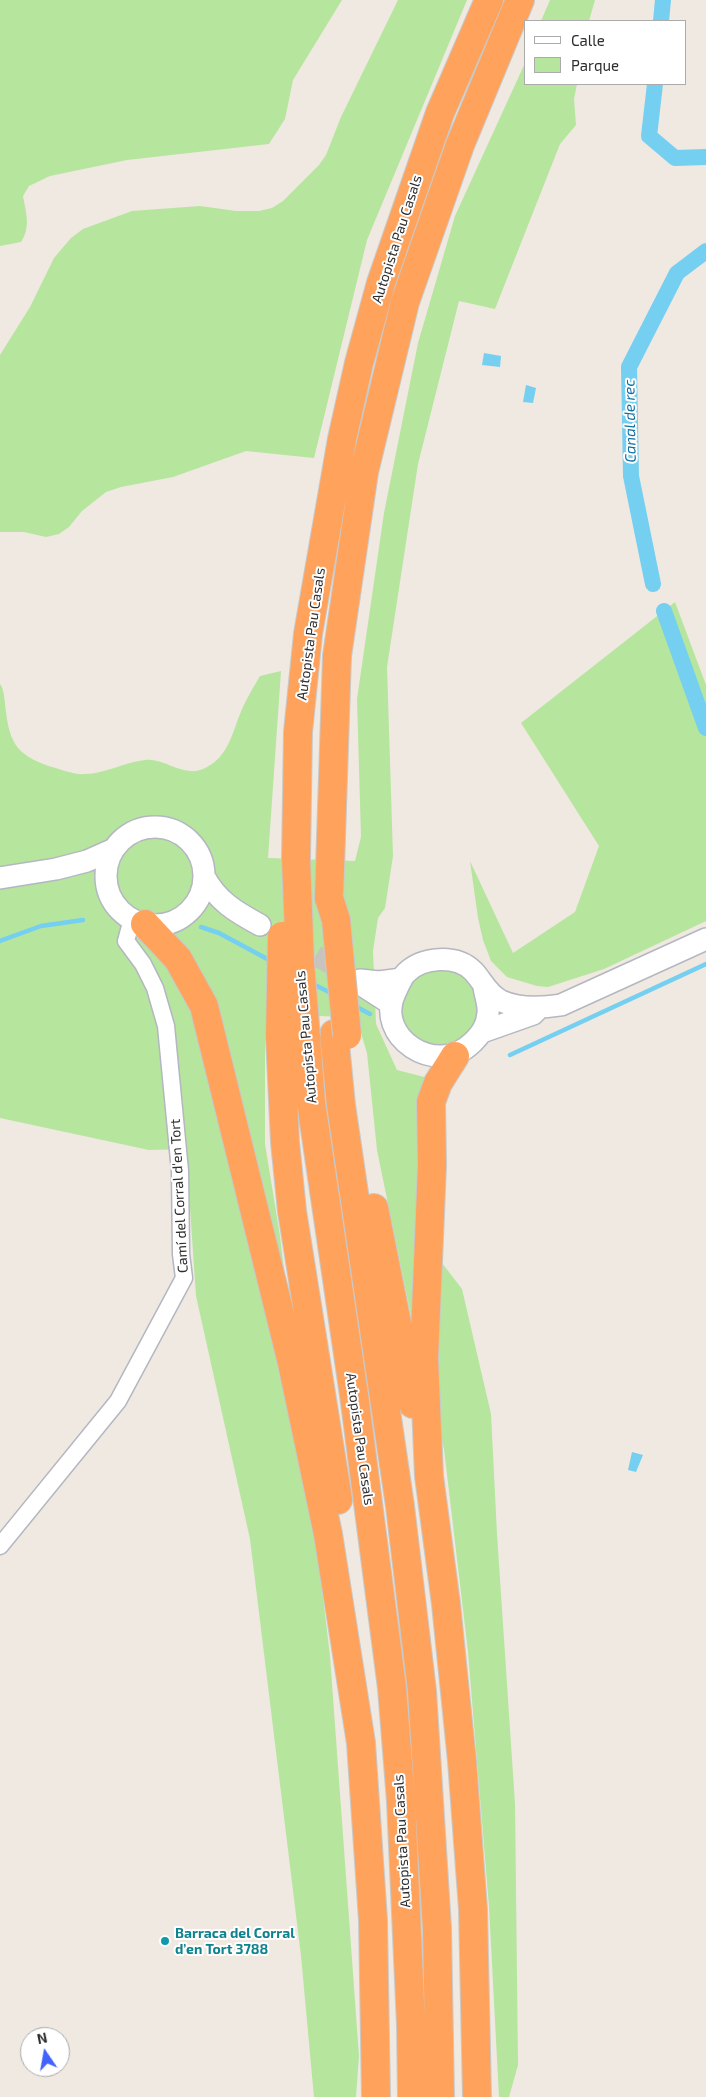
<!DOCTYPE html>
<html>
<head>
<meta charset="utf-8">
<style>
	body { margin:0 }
	#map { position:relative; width:706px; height:2097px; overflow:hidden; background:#efe9e1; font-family:"Exo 2",sans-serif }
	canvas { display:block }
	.legend { position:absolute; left:524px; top:20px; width:162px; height:65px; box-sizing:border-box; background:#fff; border:1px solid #ababab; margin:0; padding:6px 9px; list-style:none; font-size:15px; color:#2e2e2e }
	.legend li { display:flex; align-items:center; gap:10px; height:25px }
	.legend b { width:25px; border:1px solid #ababab }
	.north { position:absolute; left:20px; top:2027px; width:50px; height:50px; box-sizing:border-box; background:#fff; border:1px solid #ababab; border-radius:50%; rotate:348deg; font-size:14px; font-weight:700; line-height:20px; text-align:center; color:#2e2e2e }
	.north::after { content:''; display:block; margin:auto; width:18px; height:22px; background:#4264fb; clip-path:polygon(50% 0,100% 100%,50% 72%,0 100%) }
</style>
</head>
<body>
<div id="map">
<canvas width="706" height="2097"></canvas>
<ul class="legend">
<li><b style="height:6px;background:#fff"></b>Calle</li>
<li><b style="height:14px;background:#b6e59e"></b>Parque</li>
</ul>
<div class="north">N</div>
</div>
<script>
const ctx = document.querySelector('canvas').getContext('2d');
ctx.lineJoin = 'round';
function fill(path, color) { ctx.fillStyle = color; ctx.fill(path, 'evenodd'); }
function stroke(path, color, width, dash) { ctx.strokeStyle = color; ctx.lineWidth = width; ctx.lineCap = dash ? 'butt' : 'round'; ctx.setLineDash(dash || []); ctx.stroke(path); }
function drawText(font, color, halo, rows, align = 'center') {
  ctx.font = font + ' "Exo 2",sans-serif'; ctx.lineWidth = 4; ctx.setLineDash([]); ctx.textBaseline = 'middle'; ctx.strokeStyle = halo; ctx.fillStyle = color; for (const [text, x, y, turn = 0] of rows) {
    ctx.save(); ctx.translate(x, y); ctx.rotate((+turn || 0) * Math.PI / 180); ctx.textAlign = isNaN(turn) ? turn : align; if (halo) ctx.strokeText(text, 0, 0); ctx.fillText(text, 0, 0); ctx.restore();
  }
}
const green = new Path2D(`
	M 0,0 L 342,0 L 293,80 L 285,119 L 269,144 L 127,160 L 50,176 L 29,186 L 23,196 C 26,213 31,227 21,242 L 0,246 Z
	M 398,0 L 467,0 L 367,240 L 314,458 L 246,451 L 173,477 L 121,487 L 106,492 L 82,511 L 69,527 L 59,534 L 46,537 L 24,532 L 0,532 L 0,355 L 30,307 L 54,258 L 71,238 L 83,229 L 132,211 L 200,206 L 236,211 L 259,211 L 272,208 L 283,201 L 319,165 L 326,155 L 341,117 Z
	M 550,0 L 595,0 L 589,21 L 541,21 Z
	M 525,63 L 525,84 L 577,84 L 574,99 L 576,125 L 560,144 L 495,309 L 459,301 L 418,464 L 387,667 L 393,856 L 385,908 L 378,918 L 373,951 L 376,1024 L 397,1070 L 428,1078 L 419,1233 L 462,1289 L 491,1414 L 497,1534 L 515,1804 L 518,2065 L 509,2097 L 499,2097 L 489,1907 L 468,1652 L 444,1449 L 413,1326 L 377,1150 L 367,1053 L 361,1033 L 339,1017 L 321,1016 L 292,1022 L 265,1033 L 265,1144 L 280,1236 L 330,1656 L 359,2056 L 356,2097 L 314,2097 L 301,1956 L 250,1539 L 196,1296 L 186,1149 L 149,1150 L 0,1118 L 0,684 C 8,693 2,730 19,749 C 26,757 41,764 52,767 C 63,770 74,775 85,774 C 105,774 125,762 145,760 C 167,758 184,780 207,767 C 228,756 232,734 240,714 C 245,701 253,688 260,676 L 281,671 L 268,858 L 355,861 L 361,837 L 357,699 L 384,513 L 418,343 L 455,216 Z
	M 675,602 L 706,685 L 706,921 L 604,969 L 548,987 L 537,986 L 507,977 L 491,961 L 483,940 L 478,918 L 470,861 L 513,953 L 575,912 L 599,846 L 521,723 Z
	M401 1008a39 39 0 1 1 78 0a39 39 0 1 1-78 0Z`);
const water = new Path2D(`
	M 484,353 L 501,356 L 500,367 L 482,365 Z
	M 526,385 L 536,388 L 533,403 L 523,402 Z
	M 632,1452 L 643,1455 L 636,1472 L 628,1470 Z`);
const stream = new Path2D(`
	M 201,927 L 219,933 L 271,961
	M 0,941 L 41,926 L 83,920
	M 311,983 L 333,994
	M 353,1005 L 370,1014
	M 510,1055 L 706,964`);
const canal = new Path2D(`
	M 661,21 L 663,0
	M 655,84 L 649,136 L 675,158 L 706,157
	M 653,584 L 631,476 L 629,367 L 677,273 L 706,251
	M 664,611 L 706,728`);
const tertiaryTunnel = new Path2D(`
	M 288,940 L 351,975`);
const minor = new Path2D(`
	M 0,1546 L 118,1401 L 184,1278 L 181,1254 L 180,1171 L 166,1026 L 155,988 L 143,964 L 126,941 L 132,919`);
const tertiary = new Path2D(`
	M106 876a49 49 0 1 1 98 0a49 49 0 1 1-98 0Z
	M 204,876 C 217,901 236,912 260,925
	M 0,878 L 56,869 L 87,861 L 114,849
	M 484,987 C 485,995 489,1005 488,1013 C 487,1026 481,1034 473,1042 C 436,1079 374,1036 395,993 C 398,987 401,978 406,973 C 422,957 456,954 473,971 C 482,980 487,994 501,1001 C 519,1009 542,1008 561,1005 L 706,939
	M 391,1004 L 363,986 L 360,980 L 379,982 L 402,979
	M 482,1032 L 533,1014 L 538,1009`);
const motorway = new Path2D(`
	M 296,859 L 298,732 L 308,634 L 342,439 L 359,363 L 381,283 L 440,113 L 489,0
	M 329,898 L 337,656 L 364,472 L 405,302 L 460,145 L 520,0
	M 145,924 L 178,959 L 204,1006 L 292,1363 L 328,1534 L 361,1743 L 373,1920 L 376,2097
	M 334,1034 L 341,1105 L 400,1506 L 422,1691 L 437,1928 L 440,2097
	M 280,1036 L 285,1142 L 292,1211 L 338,1500
	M 306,1037 L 311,1102 L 354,1395 L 392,1688 L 401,1801 L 411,2025 L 412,2097
	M 455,1056 L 438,1083 L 431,1102 L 432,1165 L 424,1359 L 429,1476 L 446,1604 L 462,1761 L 473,1909 L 477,2097
	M 374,1208 L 413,1404`);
const motorwayBridge = new Path2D(`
	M 296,859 L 300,962 L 306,1037
	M 329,898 L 336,920 L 347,1035
	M 280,1036 L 282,936`);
const markers = [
	[165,1941,5,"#0f9aa8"]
];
const streetNames = [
	["Autopista Pau Casals",397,239,-72],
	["Autopista Pau Casals",311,634,-82],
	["Autopista Pau Casals",306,1037,-95],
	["Camí del Corral d'en Tort",179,1196,-93],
	["Autopista Pau Casals",360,1439,82],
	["Autopista Pau Casals",402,1841,-93]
];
const cultureNames = [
	["Barraca del Corral",175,1933],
	["d’en Tort 3788",175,1949]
];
const waterNames = [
	["Canal de rec",630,421,-91]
];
fill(green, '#b6e59e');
fill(water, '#75cff0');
stroke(stream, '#75cff0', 4.5);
stroke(canal, '#75cff0', 16);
stroke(tertiaryTunnel, '#c8c4bd', 21, [21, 11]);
stroke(minor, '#b4b7c1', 19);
stroke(tertiary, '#b4b7c1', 24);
stroke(motorway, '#c9c9c9', 30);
stroke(minor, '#fff', 16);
stroke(tertiary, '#fff', 21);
stroke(motorway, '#ffa35c', 28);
stroke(motorwayBridge, '#c9c9c9', 30, []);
stroke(motorwayBridge, '#ffa35c', 28);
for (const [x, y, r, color] of markers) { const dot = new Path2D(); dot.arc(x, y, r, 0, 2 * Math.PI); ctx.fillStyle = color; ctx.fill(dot); stroke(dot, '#fff', 2); }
drawText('14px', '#2e2e2e', '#fff', streetNames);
drawText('bold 14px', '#0d838f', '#fff', cultureNames, 'left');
drawText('italic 15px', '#0d6fa3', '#fff', waterNames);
</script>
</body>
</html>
